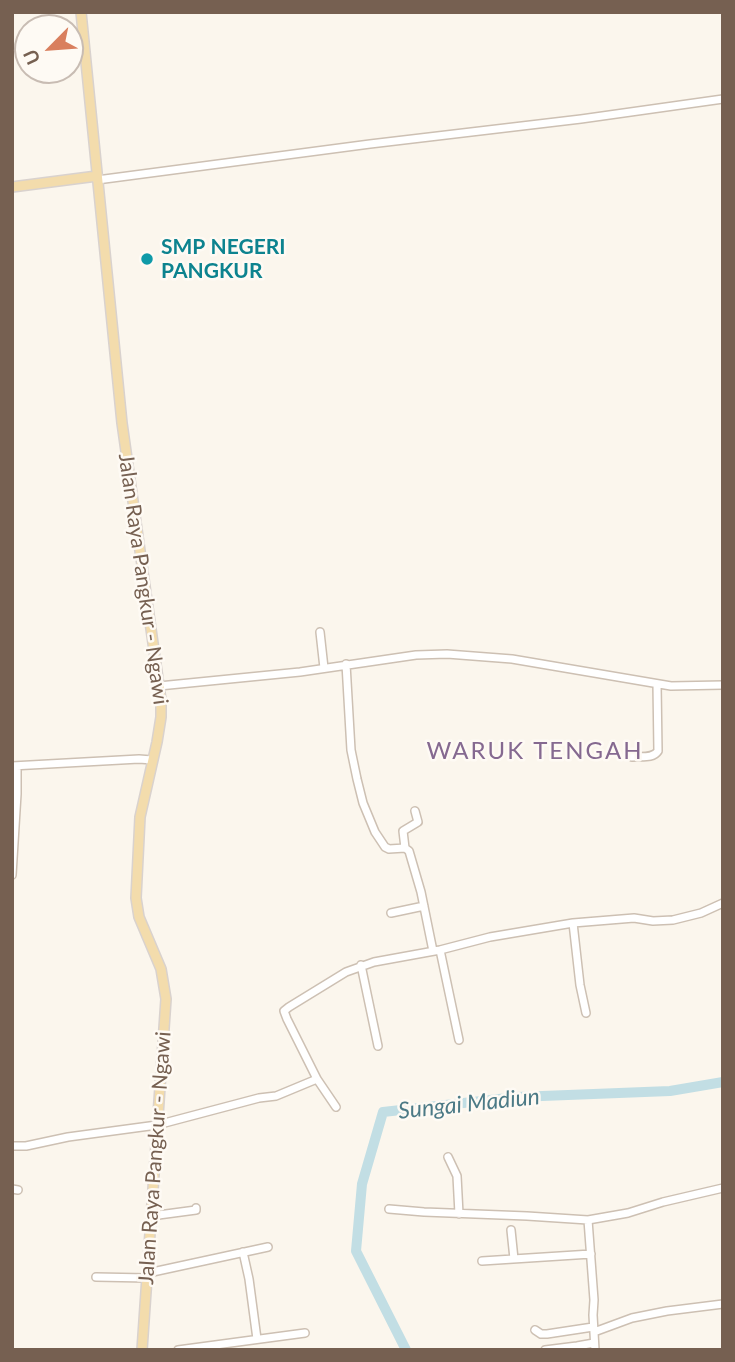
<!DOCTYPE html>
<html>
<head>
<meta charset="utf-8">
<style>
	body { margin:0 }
	#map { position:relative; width:735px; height:1362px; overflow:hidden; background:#fbf6ed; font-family:Lato,sans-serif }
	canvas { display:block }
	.frame { position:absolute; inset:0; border:14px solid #766051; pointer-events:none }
	.north { position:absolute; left:14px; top:14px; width:70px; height:70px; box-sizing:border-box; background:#fefaf4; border:2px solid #c8bcb3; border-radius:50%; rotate:245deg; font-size:19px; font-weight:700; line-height:28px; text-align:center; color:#766051 }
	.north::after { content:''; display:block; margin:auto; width:24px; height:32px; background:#d97f5e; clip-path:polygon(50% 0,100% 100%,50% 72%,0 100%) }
</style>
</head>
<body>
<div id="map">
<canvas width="735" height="1362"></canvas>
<div class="frame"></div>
<div class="north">U</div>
</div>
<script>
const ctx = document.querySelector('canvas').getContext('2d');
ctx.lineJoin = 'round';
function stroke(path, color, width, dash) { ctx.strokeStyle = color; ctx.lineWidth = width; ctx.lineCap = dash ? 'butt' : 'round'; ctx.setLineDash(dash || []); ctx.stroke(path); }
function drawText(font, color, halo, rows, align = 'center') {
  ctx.font = font + ' Lato,sans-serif'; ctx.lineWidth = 5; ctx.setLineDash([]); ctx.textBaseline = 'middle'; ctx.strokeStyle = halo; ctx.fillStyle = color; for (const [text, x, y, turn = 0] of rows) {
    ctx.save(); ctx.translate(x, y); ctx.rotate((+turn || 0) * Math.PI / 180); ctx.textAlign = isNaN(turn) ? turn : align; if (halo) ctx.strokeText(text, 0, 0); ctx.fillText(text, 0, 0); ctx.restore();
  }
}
const river = new Path2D(`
	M 406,1350 L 356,1251 L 362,1184 L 383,1112 L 517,1097 L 670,1091 L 723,1082`);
const minor = new Path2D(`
	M 97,180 L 370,144 L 581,119 L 723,99
	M 320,632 L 324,668
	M 346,664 L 351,750 L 357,779 L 363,803 L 375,832 L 385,847 L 389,849 L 405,848 L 409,851 L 421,892 L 433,951
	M 159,686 L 300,672 L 416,655 L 447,654 L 512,659 L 671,686 L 723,685
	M 632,757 C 641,756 653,759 658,751 L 657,684
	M 12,766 L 139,759 L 152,760
	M 405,848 L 403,831 L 418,822 L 415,811
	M 12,875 L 17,794 L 17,766
	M 391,913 L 424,906
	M 573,923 L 580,985 L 586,1013
	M 440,950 L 459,1040
	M 361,965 L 378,1046
	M 317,1079 L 336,1107
	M 12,1146 L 26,1146 L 68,1137 L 157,1125 L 259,1098 L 276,1096 L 317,1079 L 287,1019 L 284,1011 L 289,1007 L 346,972 L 374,962 L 440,950 L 490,937 L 573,923 L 634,918 L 653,921 L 673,920 L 701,913 L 723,903
	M 448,1157 L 457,1176 L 459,1214
	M 12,1189 L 18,1190
	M 389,1209 L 424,1212 L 527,1216 L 588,1220 L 628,1213 L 663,1202 L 723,1188
	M 151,1216 L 196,1210 L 196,1208
	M 588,1220 L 594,1300 L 593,1315 L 595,1350
	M 511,1230 L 514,1259
	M 243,1252 L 249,1279 L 257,1339
	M 482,1261 L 591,1254
	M 148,1273 L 268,1247
	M 96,1277 L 147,1278
	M 535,1330 L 541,1334 L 547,1334 L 593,1327
	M 594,1332 L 632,1318 L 667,1311 L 723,1304
	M 178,1350 L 305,1333
	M 545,1350 L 577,1346 L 594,1343`);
const major = new Path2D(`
	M 81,12 L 122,423 L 161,700 L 161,717 L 157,742 L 140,817 L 136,898 L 139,917 L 161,969 L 166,999 L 142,1350
	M 12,187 L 97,176`);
const markers = [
	[147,259,7,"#0f9aa8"]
];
const cultureNames = [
	["SMP NEGERI",161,247],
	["PANGKUR",161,271]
];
const streetNames = [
	["Jalan Raya Pangkur - Ngawi",143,579,82],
	["Jalan Raya Pangkur - Ngawi",155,1158,-86]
];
const waterNames = [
	["Sungai Madiun",469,1104,-6]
];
const quarterNames = [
	["WARUK TENGAH",535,751]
];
stroke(river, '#c2dee4', 10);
stroke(minor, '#cdc0b3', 10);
stroke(major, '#d9d2ce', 12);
stroke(minor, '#fff', 7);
stroke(major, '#f3dcac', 9);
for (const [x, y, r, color] of markers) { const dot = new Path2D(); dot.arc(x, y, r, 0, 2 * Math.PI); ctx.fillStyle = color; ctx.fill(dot); stroke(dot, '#fefaf4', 2.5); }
drawText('bold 21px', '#0d838f', '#fefaf4', cultureNames, 'left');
drawText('21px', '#766051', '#fefaf4', streetNames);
drawText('italic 23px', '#4c7a86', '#fefaf4', waterNames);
ctx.letterSpacing = '2px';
drawText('24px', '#856990', '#fefaf4', quarterNames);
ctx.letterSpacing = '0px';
</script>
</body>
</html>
